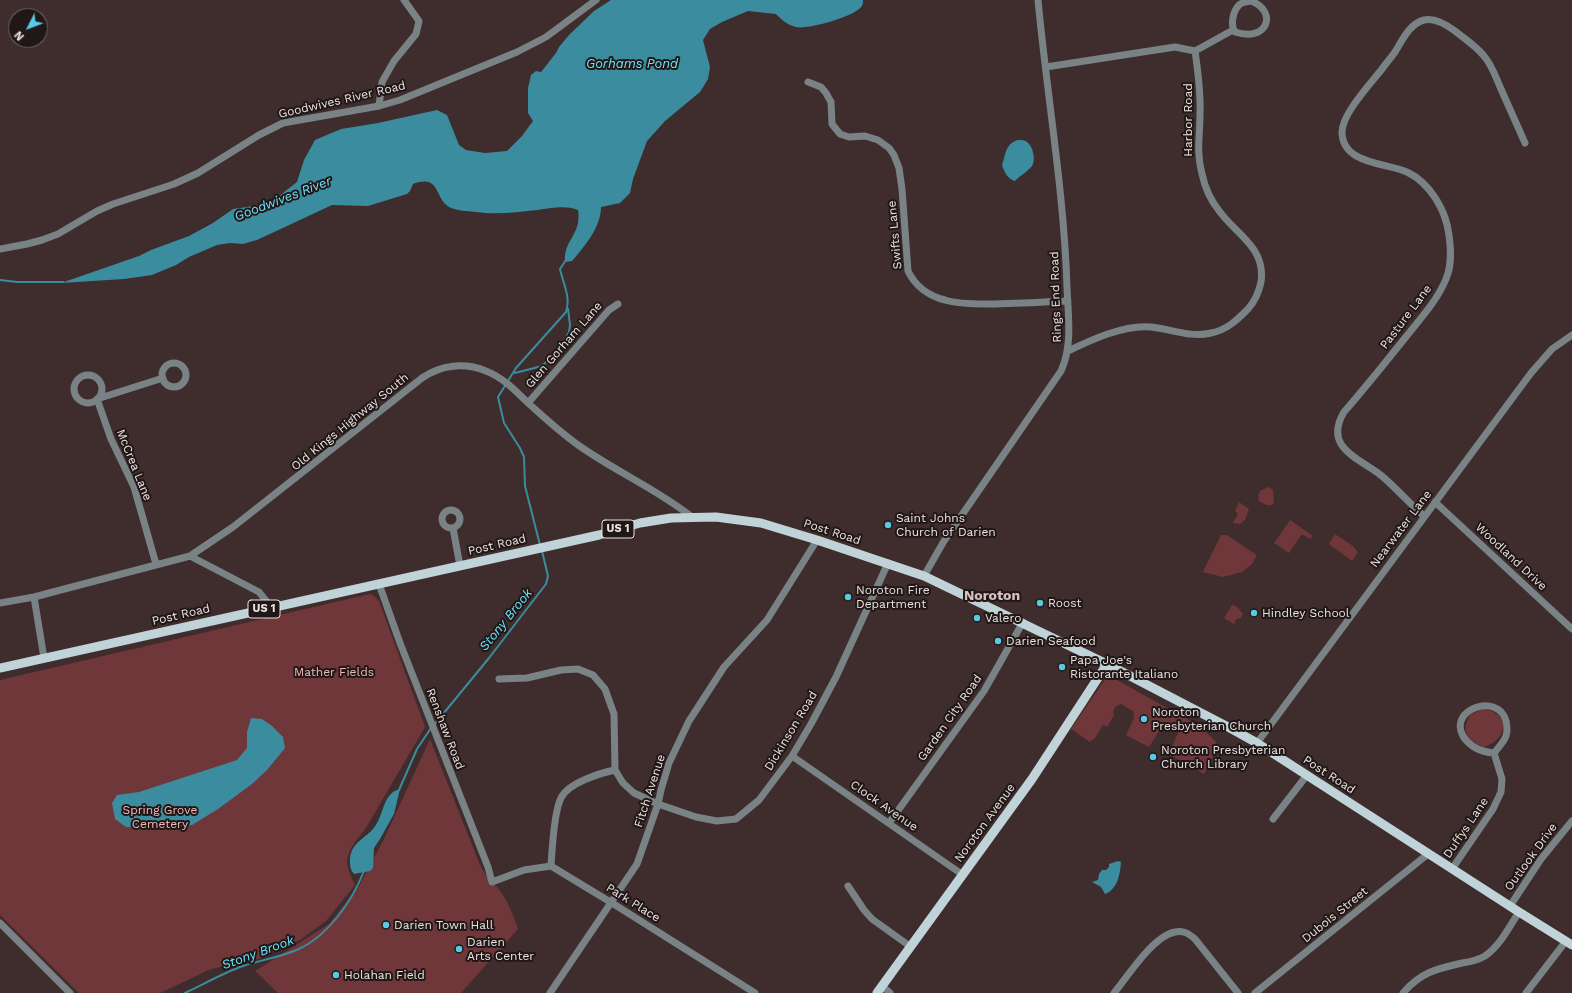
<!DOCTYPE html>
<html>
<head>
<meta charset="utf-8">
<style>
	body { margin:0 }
	#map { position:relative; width:1572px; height:993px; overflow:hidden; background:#3f2c2d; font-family:"Work Sans",sans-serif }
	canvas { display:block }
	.north { position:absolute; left:8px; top:8px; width:40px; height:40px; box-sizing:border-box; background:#201717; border:1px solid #726868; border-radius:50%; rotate:228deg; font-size:11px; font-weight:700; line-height:16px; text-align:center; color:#ede1e1 }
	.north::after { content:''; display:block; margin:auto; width:14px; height:18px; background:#57c9e2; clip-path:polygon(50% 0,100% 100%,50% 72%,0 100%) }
</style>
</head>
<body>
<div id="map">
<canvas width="1572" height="993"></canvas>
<div class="north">N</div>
</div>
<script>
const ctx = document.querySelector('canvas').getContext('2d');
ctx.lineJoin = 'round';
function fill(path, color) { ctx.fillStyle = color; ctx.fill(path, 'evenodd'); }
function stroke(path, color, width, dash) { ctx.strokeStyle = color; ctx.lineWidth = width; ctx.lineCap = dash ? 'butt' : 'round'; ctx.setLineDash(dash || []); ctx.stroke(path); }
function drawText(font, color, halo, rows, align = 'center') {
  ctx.font = font + ' "Work Sans",sans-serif'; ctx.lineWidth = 4; ctx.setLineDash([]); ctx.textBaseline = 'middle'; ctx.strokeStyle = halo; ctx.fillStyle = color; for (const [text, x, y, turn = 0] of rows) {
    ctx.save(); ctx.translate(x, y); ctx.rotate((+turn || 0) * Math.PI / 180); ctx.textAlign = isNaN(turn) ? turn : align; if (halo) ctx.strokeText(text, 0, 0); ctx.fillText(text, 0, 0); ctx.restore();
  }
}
const green = new Path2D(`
	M 1268,487 L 1273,490 L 1274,504 C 1269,507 1264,504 1259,501 L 1258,497 L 1260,491 Z
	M 1239,502 L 1249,509 L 1245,520 L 1240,524 L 1233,523 L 1238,514 L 1235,511 Z
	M 1290,520 L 1313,536 L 1310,539 L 1304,535 L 1301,535 L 1289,553 L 1274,543 Z
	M 1335,534 L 1353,546 L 1358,552 L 1352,561 L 1329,544 Z
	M 1221,535 L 1227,535 L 1257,555 L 1252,564 L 1242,572 L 1223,577 L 1203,572 Z
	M 370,594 L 374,596 L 379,601 L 425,727 L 366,828 C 359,837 348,849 347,861 C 347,869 352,878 355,885 L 326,921 L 300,940 L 258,959 L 211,969 L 160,993 L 79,993 L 0,915 L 0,680 Z
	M 1232,605 L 1236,606 L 1243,614 L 1241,618 L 1236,619 L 1234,624 L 1224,618 Z
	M 1108,675 L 1201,727 L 1216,742 L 1213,756 L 1204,774 L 1169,754 L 1179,731 L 1164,723 L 1149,747 L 1126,735 L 1134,718 L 1133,711 L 1121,704 L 1115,707 L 1113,712 L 1114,715 L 1107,727 L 1103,725 L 1095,738 L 1090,742 L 1071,729 Z
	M 1481,709 C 1510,710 1510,740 1483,747 C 1468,740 1460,731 1470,715 Z
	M 430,739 L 480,865 C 486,877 489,878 497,887 C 506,896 514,917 518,929 L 461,993 L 278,993 L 255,971 L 329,924 L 359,886 L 384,839 Z`);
const water = new Path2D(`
	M 611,0 L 863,0 C 863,2 863,4 862,6 C 856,16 808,30 796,27 C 787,25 782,20 776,14 L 748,11 L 722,22 L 710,29 L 703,40 L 710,67 L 708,79 L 700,92 L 665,121 L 647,141 L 633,179 L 630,193 L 620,203 L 601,207 C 601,227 585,246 572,261 L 565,262 C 563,240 582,235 578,210 C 566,205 550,208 538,210 C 518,212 496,215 476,212 C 468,211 456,211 449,207 C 434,198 441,174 413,184 L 410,191 L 407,194 L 368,206 L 332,205 L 257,240 L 243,244 L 230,243 L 217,245 L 189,257 L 176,265 L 152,275 L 124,279 L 61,283 L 139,256 L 151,250 L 189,236 L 213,223 L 233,209 L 261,205 L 274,200 L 297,182 L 304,160 L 315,140 L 341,129 L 378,123 L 437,110 L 447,115 L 459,145 L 466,150 L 485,153 L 507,151 L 522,136 L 533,121 L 528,113 L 528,88 L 531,75 L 536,71 L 541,72 L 556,53 L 559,47 L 569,35 L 594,11 Z
	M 1018,140 C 1021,140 1025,140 1027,142 C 1033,146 1036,160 1032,166 C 1029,170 1020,176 1015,181 C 1008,179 1004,172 1002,165 C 1006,154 1005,144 1018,140 Z
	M 251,718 L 262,719 L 272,726 L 283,737 L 285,748 L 267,770 L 252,784 L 218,809 L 192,825 L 126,827 L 115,819 L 112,803 L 117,795 L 139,792 L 237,760 L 247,748 L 247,732 Z
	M 400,789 L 394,814 L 380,839 L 374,848 L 373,868 L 370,871 L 354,874 C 351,871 350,867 350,863 C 349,840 369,839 377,823 C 384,811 384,793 400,789 Z
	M 1118,861 L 1121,862 C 1120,874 1118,889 1105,894 L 1101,887 L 1092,882 L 1098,880 L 1099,874 L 1102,870 L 1106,870 L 1109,867 L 1109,864 Z`);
const stream = new Path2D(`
	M 0,280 L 17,282 L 63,282
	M 515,373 L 542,366 L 559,350 L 569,332 L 570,325 L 568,309
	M 540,545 L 525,486 L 524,457 L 520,448 L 504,423 L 498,397 L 516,368 L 566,312 C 571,297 563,283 560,269 L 566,260
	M 434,725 L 489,658 L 546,584 L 548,576 L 542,551
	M 399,790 L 417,749 L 431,728
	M 185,993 C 204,984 223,973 243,966 C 261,960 281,957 299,949 C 329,935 352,901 364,871`);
const minor = new Path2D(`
	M 1251,1 C 1278,11 1268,43 1235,32 C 1230,25 1233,11 1239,5 C 1242,2 1247,2 1251,1 Z
	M 1046,67 L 1175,47 L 1195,51 L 1233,30
	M 808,82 L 821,87 L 826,93 L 831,102 L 832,124 L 840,134 L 849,137 L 865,136 L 878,140 L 889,148 L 894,155 L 899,168 L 902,189 L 908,271 C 915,286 929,296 945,300 C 958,304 972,304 985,304 C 1013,304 1040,302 1068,301
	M 379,106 L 382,82 L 394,61 L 416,34 L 419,21 L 404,0
	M 0,249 L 27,244 L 42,240 L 58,234 L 97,211 L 113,204 L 174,184 L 198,173 L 259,135 L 283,123 L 379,106 L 400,100 L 517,52 L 546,37 L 596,0
	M 1068,351 C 1091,340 1125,324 1151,327 C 1171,329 1191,338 1211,333 C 1227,330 1237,320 1248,309 C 1255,301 1259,292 1261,282 C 1266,248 1237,235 1220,212 C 1211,201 1205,188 1202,174 C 1196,151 1200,136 1200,114 C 1201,92 1198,72 1195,51
	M162 375a12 12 0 1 1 24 0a12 12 0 1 1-24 0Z
	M74 389a14 14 0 1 1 28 0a14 14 0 1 1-28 0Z
	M 528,403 L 609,310 L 618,304
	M 1435,502 L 1572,629
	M442 519a9 9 0 1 1 18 0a9 9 0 1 1-18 0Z
	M 1424,516 C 1410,504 1397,489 1383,477 C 1362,459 1322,449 1344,412 C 1365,388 1385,363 1405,338 C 1420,319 1437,301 1446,279 C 1452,265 1451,250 1449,235 C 1446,210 1430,183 1407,172 C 1386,163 1342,164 1342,132 C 1342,114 1371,83 1382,69 C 1386,63 1391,58 1395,52 C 1402,41 1409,24 1424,20 C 1435,17 1447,25 1455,31 C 1465,39 1476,46 1484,56 C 1492,65 1496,78 1501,89 C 1509,107 1517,125 1525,143
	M 453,528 L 460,566
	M 190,556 L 259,592 L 271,607
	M 156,564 L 134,487 L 111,439 L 97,399 L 163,378
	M 924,576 L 944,541 L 1061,371 C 1073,345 1068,315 1067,287 C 1064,191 1047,96 1038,0
	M 379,584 L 400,643 L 488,867 L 492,882 L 524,870 L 551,866 L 612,903 L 755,993
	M 34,597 L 44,658
	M 0,603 L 34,597 L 190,556 L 233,527 L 422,378 C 441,365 464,362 486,371 C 502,377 515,390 527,402 C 545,418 562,434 581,447 C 617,472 658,490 692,517
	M 499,679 L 527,678 L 561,670 L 578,669 L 593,675 L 605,689 L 614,714 L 615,770 C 600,773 568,783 561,798 C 554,811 552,850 551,866
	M 1257,743 L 1531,373 L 1552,349 L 1572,335
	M 792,756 L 963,875
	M 615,770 L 623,783 L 634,793 L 658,804 L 696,817 L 717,821 L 736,819 L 759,800 L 792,756 L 811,724 L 836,677 L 888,563
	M 1273,819 L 1307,775
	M 889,823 L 984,691 L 1023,622
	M 1452,869 L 1493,809 L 1501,792 L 1502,779 L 1494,753 C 1498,748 1504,742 1506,736 C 1508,730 1507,726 1506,721 C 1498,692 1448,709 1463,736 C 1470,747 1481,752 1494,753
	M 848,886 L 864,910 L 872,919 L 911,947
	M 1510,906 L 1541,859 L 1572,821
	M 0,923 L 70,993
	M 882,986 L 890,993
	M 550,993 L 637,864 L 658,804 L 661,790 L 669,763 L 689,721 L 724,667 L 767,620 L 817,540
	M 1114,993 C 1128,976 1153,936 1175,932 C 1184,930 1189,934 1195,939 L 1238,993
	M 1255,993 L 1428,854
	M 1403,993 C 1421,972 1436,969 1462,963 C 1470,962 1478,960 1485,956 C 1500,946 1509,927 1519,912
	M 1526,993 L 1566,941`);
const major = new Path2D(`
	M 0,668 L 599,535 L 640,523 L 671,518 L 716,517 L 761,523 L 817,540 L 924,576 L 1107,664 L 1230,728 L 1257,743 L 1519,912 L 1572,945
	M 877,993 L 1032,779 L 1107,664`);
const markers = [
	[888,525,4,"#57c9e2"],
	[848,597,4,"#57c9e2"],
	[1040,603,4,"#57c9e2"],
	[1254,613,4,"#57c9e2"],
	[977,618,4,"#57c9e2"],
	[998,641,4,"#57c9e2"],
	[1062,667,4,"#57c9e2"],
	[1144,719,4,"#57c9e2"],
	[1153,757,4,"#57c9e2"],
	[386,925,4,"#57c9e2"],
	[459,949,4,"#57c9e2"],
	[336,975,4,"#57c9e2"]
];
const shields = [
	[618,529,32],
	[264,609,32]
];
const shieldNames = [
	["US 1",618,529],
	["US 1",264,609]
];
const streetNames = [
	["Goodwives River Road",342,100,-13],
	["Harbor Road",1188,120,-90],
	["Swifts Lane",895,235,-95],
	["Rings End Road",1056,297,-92],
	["Pasture Lane",1406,317,-53],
	["Glen Gorham Lane",564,345,-49],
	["Old Kings Highway South",350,422,-39],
	["McCrea Lane",134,465,68],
	["Nearwater Lane",1401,529,-53],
	["Post Road",832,532,18],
	["Post Road",497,545,-13],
	["Woodland Drive",1511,557,43],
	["Post Road",181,615,-13],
	["Garden City Road",950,718,-55],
	["Renshaw Road",445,729,69],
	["Dickinson Road",791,731,-59],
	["Post Road",1329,775,33],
	["Fitch Avenue",650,791,-72],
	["Clock Avenue",884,806,35],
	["Noroton Avenue",985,823,-54],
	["Duffys Lane",1466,828,-56],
	["Outlook Drive",1531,857,-54],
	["Park Place",633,903,32],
	["Dubois Street",1335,915,-39]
];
const poiNames = [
	["Saint Johns",896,518],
	["Church of Darien",896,532],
	["Noroton Fire",856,590],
	["Department",856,604],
	["Roost",1048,603],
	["Hindley School",1262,613],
	["Valero",985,618],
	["Darien Seafood",1006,641],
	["Papa Joe's",1070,660],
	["Ristorante Italiano",1070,674],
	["Noroton",1152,712],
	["Presbyterian Church",1152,726],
	["Noroton Presbyterian",1161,750],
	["Church Library",1161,764],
	["Darien Town Hall",394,925],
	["Darien",467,942],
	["Arts Center",467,956],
	["Holahan Field",344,975]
];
const parkNames = [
	["Mather Fields",334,672],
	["Spring Grove",160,810],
	["Cemetery",160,824]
];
const waterNames = [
	["Gorhams Pond",632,64],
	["Goodwives River",283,199,-21],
	["Stony Brook",506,620,-51],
	["Stony Brook",258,953,-20]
];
const quarterNames = [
	["Noroton",992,596]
];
fill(green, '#70373a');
fill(water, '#3a8c9e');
stroke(stream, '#3a8c9e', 2);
stroke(minor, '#798385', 7);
stroke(major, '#bfd3d9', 9);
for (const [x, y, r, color] of markers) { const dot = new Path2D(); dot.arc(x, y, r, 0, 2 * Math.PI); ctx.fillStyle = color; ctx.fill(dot); stroke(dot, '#201717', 1.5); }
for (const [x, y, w] of shields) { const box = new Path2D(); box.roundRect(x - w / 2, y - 9, w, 18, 3); ctx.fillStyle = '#201717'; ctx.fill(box); stroke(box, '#ede1e1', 1); }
drawText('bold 11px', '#ede1e1', null, shieldNames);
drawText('12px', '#ede1e1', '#201717', streetNames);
drawText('12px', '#ede1e1', '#201717', poiNames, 'left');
drawText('12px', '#f3b9ba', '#201717', parkNames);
drawText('italic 13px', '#6ce3fe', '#201717', waterNames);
drawText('bold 14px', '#d9c0c0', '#201717', quarterNames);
</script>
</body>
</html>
